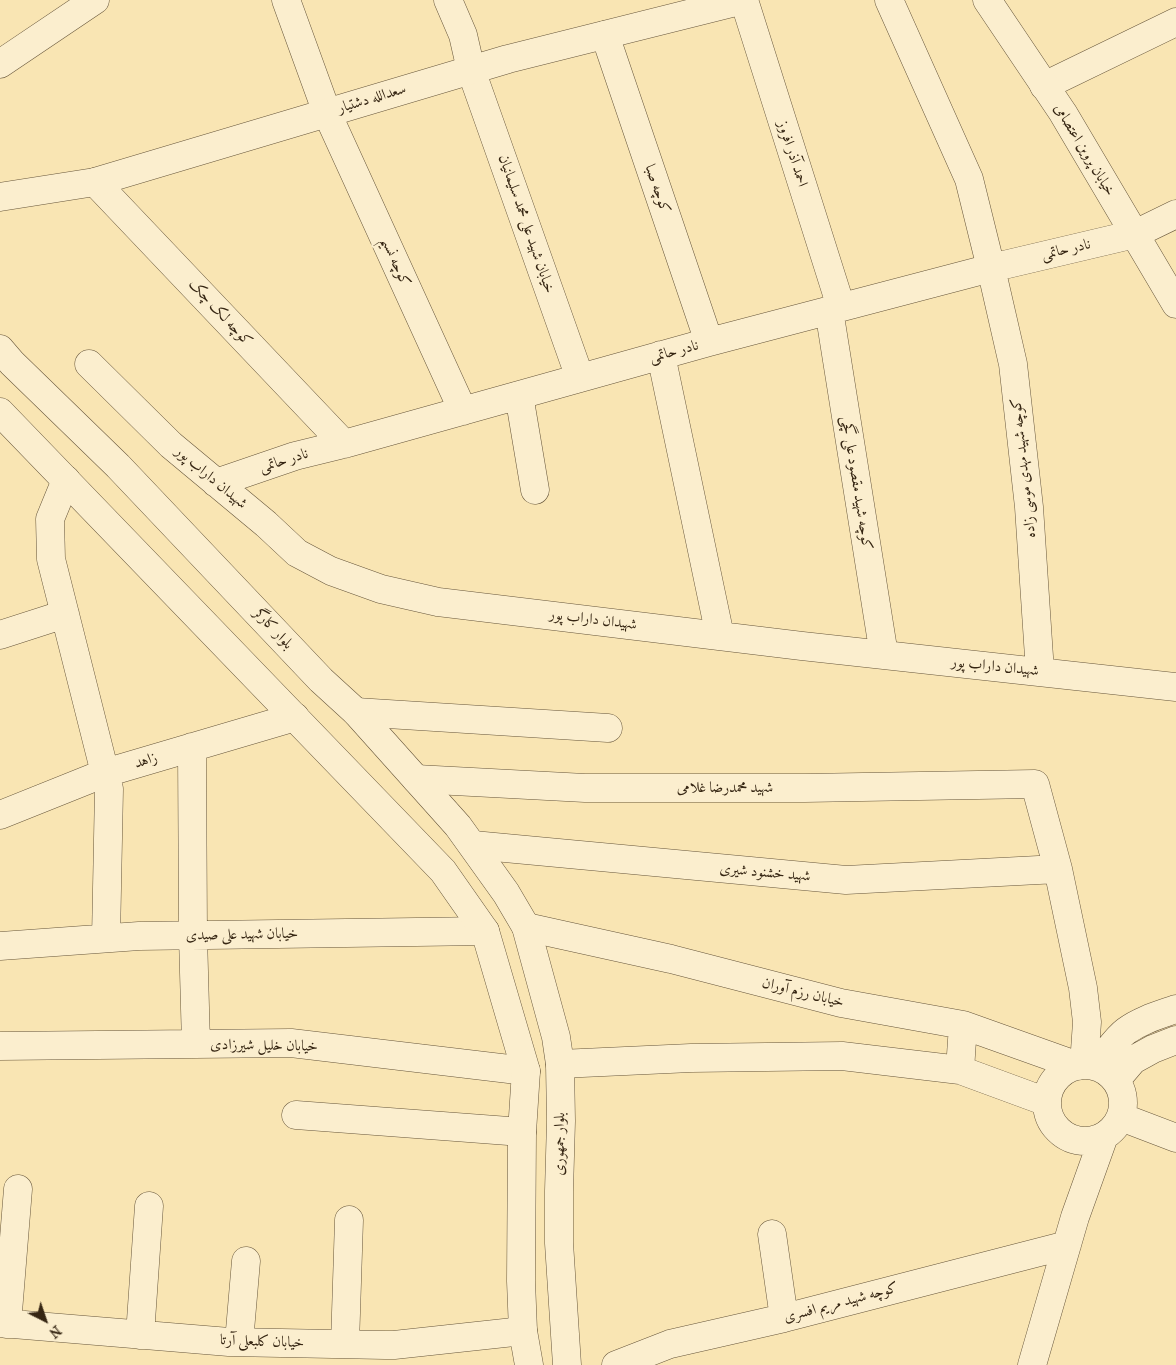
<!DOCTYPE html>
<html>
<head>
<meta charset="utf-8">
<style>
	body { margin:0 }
	#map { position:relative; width:1176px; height:1365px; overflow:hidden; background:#f9e5b3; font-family:"IM FELL French Canon",serif }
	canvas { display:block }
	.north { position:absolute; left:20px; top:1295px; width:50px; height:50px; -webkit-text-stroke:4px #fbeece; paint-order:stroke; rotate:139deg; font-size:14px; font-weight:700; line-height:20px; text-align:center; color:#362613 }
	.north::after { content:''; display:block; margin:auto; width:18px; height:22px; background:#362613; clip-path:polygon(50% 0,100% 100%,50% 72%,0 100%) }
</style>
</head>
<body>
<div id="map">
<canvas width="1176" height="1365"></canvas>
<div class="north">N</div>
</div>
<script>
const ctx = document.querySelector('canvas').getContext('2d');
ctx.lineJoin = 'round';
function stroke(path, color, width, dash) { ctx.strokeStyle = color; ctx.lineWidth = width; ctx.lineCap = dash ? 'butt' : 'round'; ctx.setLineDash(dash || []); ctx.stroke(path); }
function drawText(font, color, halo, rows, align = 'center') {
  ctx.font = font + ' "IM FELL French Canon",Amiri,serif'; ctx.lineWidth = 4; ctx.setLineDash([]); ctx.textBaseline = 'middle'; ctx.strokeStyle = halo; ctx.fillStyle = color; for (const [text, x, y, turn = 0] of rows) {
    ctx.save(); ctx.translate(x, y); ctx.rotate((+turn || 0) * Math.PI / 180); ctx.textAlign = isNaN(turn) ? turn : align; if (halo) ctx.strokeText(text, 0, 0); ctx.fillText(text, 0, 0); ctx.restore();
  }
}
const minor = new Path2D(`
	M 286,0 L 327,113 L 463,411
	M 448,0 L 463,35 L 471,70 L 580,378
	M 744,0 L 841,307
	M 889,0 L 969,179 L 991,268 L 1013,364 L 1029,507 L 1040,672
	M 605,35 L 709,342
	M 0,64 L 95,0
	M 1044,86 L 1176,22
	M 95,182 L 344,444
	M 829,310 L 884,655
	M 661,355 L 720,636
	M 89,364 L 171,445 L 266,524 L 297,553 L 331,571 L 381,589 L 438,602 L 802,646 L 1176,687
	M 519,395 L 535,490
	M 66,480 L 50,519 L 51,559 L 109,789 L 106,938
	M 216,483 L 295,456 L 344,444 L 709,342 L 991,268 L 1135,234 L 1176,214
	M 0,635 L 65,614
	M 356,712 L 608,728
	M 192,747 L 193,936 L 196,1044
	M 416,779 L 585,788 L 805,788 L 1035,784 L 1058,869 L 1083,988 L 1087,1022 L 1084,1065
	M 0,815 L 105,773 L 295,717
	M 473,845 L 846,880 L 1058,869
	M 526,927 L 671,959 L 841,1003 L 963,1025 L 1078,1066
	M 0,946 L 139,936 L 485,931
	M 0,1046 L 291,1043 L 526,1071
	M 560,1064 L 691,1058 L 842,1056 L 960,1070 L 1047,1102
	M1047 1103a38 38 0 1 1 76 0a38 38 0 1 1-76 0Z
	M 1095,1066 C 1105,1056 1115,1039 1126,1031 C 1141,1020 1159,1015 1176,1009
	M 960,1070 L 963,1025
	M 1116,1080 L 1133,1060 L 1153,1049 L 1176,1040
	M 296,1115 L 522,1132
	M 1121,1117 L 1176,1138
	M 772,1234 L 784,1318
	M 0,1323 L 229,1342 L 385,1345 L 394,1345 L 523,1331
	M 7,1324 L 18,1189
	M 140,1335 L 149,1206
	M 239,1342 L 246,1261
	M 345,1344 L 349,1220
	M 616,1365 L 670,1344 L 784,1318 L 1067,1245
	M 1032,1365 L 1075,1217 L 1104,1136`);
const tertiary = new Path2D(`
	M 987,0 L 1063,113 L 1176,304
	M 0,197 L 95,182 L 508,59 L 744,0
	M 0,349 L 12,363 L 118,466 L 321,680 L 356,712 L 458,826 L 506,893 L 526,927 L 556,1037 L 560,1064 L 561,1121 L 559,1191 L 559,1243 L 567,1365
	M 0,412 L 443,871 L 485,931 L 526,1071 L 522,1132 L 521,1281 L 523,1331 L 529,1365`);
const streetNames = [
	["سعدالله دشتیار",372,99,-17],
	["خیابان پروین اعتصامی",1084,150,59],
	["احمد آذر افروز",792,154,72],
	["کوچه صبا",657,189,71],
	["خیابان شهید علی محمد سلیمانیان",526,224,71],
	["نادر حاتمی",1066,250,-13],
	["کوچه نسیم",395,262,66],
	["کوچه لک چک",220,313,47],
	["نادر حاتمی",674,352,-15],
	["نادر حاتمی",284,461,-17],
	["کوچه شهید مهدی موسی زاده",1024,468,-96],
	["شهیدان داراب پور",211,478,40],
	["کوچه شهید مقصود علی گچی",856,483,81],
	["شهیدان داراب پور",593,620,7],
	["بلوار کارگر",273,629,47],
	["شهیدان داراب پور",995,667,6],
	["زاهد",146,761,-17],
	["شهید محمدرضا غلامی",725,788],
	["شهید خشنود شیری",765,873,5],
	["خیابان شهید علی صیدی",242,935,-1],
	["خیابان رزم آوران",803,993,14],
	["خیابان خلیل شیرزادی",264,1046,1],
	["بلوار جمهوری",560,1144,-89],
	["کوچه شهید مریم افسری",841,1303,-15],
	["خیابان کلبعلی آرتا",262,1342,2]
];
stroke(minor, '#67563b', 29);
stroke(tertiary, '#67563b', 29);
stroke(minor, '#fbeece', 28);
stroke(tertiary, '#fbeece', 28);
drawText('15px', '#362613', '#fbeece', streetNames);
</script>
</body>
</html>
